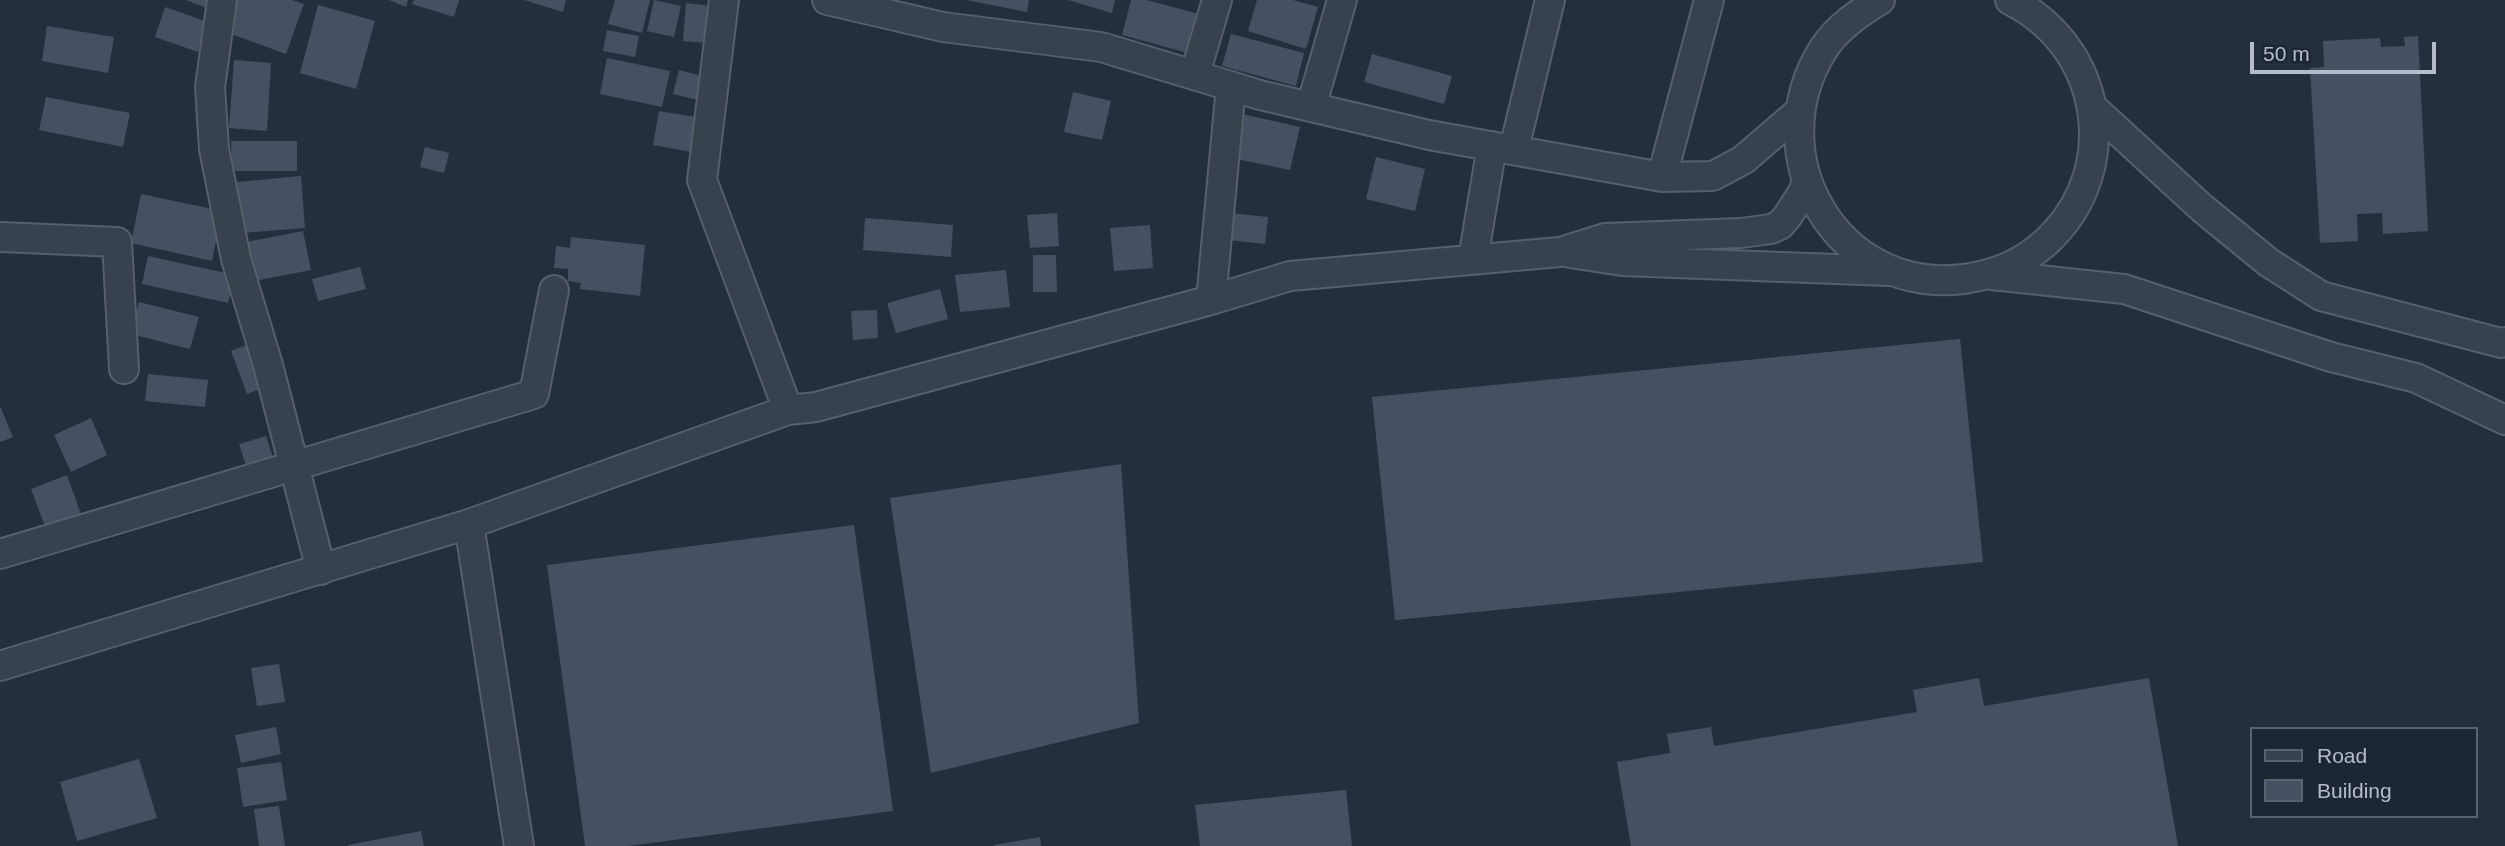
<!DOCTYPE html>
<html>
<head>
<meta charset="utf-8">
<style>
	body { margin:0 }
	#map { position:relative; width:2505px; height:846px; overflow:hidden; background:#242f3e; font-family:Helvetica,sans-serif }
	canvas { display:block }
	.legend { position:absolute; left:2250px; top:727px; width:228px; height:91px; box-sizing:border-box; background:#1d2633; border:2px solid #59626f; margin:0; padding:9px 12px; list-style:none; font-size:21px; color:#b4bcc9 }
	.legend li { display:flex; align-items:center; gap:14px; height:35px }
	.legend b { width:35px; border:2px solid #59626f }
	.scale { position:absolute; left:2250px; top:42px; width:186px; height:32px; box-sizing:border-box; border:4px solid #b4bcc9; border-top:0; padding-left:9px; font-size:21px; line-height:24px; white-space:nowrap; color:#b4bcc9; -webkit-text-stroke:5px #1d2633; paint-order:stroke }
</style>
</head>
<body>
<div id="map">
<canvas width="2505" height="846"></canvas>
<ul class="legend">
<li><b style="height:9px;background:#38414e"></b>Road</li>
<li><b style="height:19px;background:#455162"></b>Building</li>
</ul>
<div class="scale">50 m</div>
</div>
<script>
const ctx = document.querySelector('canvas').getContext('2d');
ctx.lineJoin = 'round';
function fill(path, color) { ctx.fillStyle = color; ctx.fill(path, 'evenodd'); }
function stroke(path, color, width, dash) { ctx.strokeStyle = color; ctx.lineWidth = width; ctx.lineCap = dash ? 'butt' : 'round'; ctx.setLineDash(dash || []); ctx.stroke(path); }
const building = new Path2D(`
	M 186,0 L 210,0 L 207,8 Z
	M 234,0 L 292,0 L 304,4 L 286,54 L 223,31 Z
	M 389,0 L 408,0 L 406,7 Z
	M 414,0 L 459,0 L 454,17 L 412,4 Z
	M 524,0 L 566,0 L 563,12 Z
	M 615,0 L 650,0 L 642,33 L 608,24 Z
	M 654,0 L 681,6 L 674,37 L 647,31 Z
	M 966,0 L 1029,0 L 1027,12 Z
	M 1068,0 L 1115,0 L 1112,13 Z
	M 1131,0 L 1147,0 L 1199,14 L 1188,53 L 1122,35 Z
	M 1257,0 L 1293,0 L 1318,7 L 1306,49 L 1248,31 Z
	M 686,3 L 711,6 L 707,43 L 683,41 Z
	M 318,5 L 375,21 L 356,89 L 300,73 Z
	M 165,7 L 208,22 L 198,52 L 155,37 Z
	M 47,26 L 114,37 L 108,73 L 42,61 Z
	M 607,30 L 639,36 L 635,57 L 603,51 Z
	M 1231,34 L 1304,53 L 1296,86 L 1222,66 Z
	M 2418,36 L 2428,231 L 2383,234 L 2382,213 L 2357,214 L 2358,241 L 2320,243 L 2310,68 L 2324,67 L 2323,41 L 2380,38 L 2381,47 L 2405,46 L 2404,37 Z
	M 1372,54 L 1452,76 L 1444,104 L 1364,82 Z
	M 607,58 L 670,71 L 662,107 L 600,94 Z
	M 234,60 L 271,63 L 267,131 L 229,128 Z
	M 679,70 L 712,79 L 707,102 L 673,94 Z
	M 1073,92 L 1111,101 L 1102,140 L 1064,132 Z
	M 46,97 L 130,113 L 123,147 L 39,130 Z
	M 659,111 L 702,118 L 697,153 L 653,145 Z
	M 1242,114 L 1300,127 L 1290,170 L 1232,158 Z
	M 231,141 L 297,141 L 297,171 L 232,171 Z
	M 425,147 L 449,153 L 444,173 L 420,167 Z
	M 1376,157 L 1425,169 L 1415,211 L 1366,199 Z
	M 301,176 L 305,228 L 242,233 L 237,182 Z
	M 141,194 L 222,211 L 212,261 L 131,243 Z
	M 1057,213 L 1059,246 L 1030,248 L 1027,215 Z
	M 1230,213 L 1268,217 L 1265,244 L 1228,240 Z
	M 865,218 L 953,225 L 951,257 L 863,250 Z
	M 1150,225 L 1153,268 L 1114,271 L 1110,228 Z
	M 303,231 L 311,270 L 254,281 L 246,242 Z
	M 571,237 L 645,245 L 640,296 L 580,289 L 581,283 L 568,281 L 568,269 L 554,268 L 556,246 L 570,248 Z
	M 1033,255 L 1056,255 L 1057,292 L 1033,292 Z
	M 148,256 L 235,275 L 228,303 L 142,284 Z
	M 360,267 L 366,289 L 318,301 L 312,279 Z
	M 1006,270 L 1010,307 L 960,312 L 955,275 Z
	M 940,289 L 948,319 L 896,333 L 887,303 Z
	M 139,302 L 199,317 L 190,349 L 131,334 Z
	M 877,310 L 878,338 L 853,340 L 851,311 Z
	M 1960,339 L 1983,562 L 1395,620 L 1372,397 Z
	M 252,343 L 268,386 L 247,394 L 231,351 Z
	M 148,374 L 208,380 L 205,407 L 145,401 Z
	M 0,406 L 13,437 L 0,442 Z
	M 91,418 L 107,455 L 71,472 L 54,435 Z
	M 266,436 L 274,461 L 247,469 L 239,444 Z
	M 1121,464 L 1139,723 L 931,773 L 890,498 Z
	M 67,475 L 83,520 L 48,534 L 31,489 Z
	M 854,525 L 893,811 L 628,846 L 585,846 L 547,565 Z
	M 279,664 L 285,702 L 257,706 L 251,668 Z
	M 1979,678 L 1984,706 L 2149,678 L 2178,846 L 1631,846 L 1617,762 L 1670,753 L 1667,734 L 1711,727 L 1714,746 L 1917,712 L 1913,690 Z
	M 276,727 L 281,754 L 241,763 L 235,735 Z
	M 139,759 L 157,818 L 77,841 L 60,782 Z
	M 281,762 L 287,800 L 243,807 L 237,768 Z
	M 1346,790 L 1352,846 L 1200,846 L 1195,805 Z
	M 279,806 L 285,846 L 259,846 L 254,809 Z
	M 421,831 L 424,846 L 348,846 L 348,845 Z
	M 1040,837 L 1041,846 L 994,846 L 994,845 Z`);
const minor = new Path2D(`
	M 222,0 L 210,87 L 214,149 L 236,259 L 268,365 L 321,570
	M 724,0 L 702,180 L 788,410
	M 827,0 L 943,27 L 1101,47 L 1260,95 L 1429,135 L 1662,177 L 1713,176 L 1743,160 L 1799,112
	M 1880,0 C 1859,13 1838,27 1824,48 C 1756,154 1836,295 1964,279 C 1996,274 2020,265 2045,243 C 2077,214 2095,174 2094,131 C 2092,73 2061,26 2010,0
	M 1195,74 L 1217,0
	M 1311,107 L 1342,0
	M 2093,108 L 2202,208 L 2268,262 L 2321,296 L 2501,343 L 2505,342
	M 1514,149 L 1550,0
	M 1662,177 L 1709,0
	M 0,237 L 117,242 L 124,369
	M 1570,253 L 1622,261 L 1889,271
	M 1473,259 L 1492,146
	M 1992,275 L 2124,289 L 2331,357 L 2416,378 L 2505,420
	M 1211,300 L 1231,86
	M 469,524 L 519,846
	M 0,554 L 534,394 L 554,290
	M 0,666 L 469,524 L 788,410 L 816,407 L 1211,300 L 1290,276 L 1560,252 L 1605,238 L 1741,233 L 1771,229 L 1780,225 L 1787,217 L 1805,189 L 1806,180`);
fill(building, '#455162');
stroke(minor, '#565f6c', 32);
stroke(minor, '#38414e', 28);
</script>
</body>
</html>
